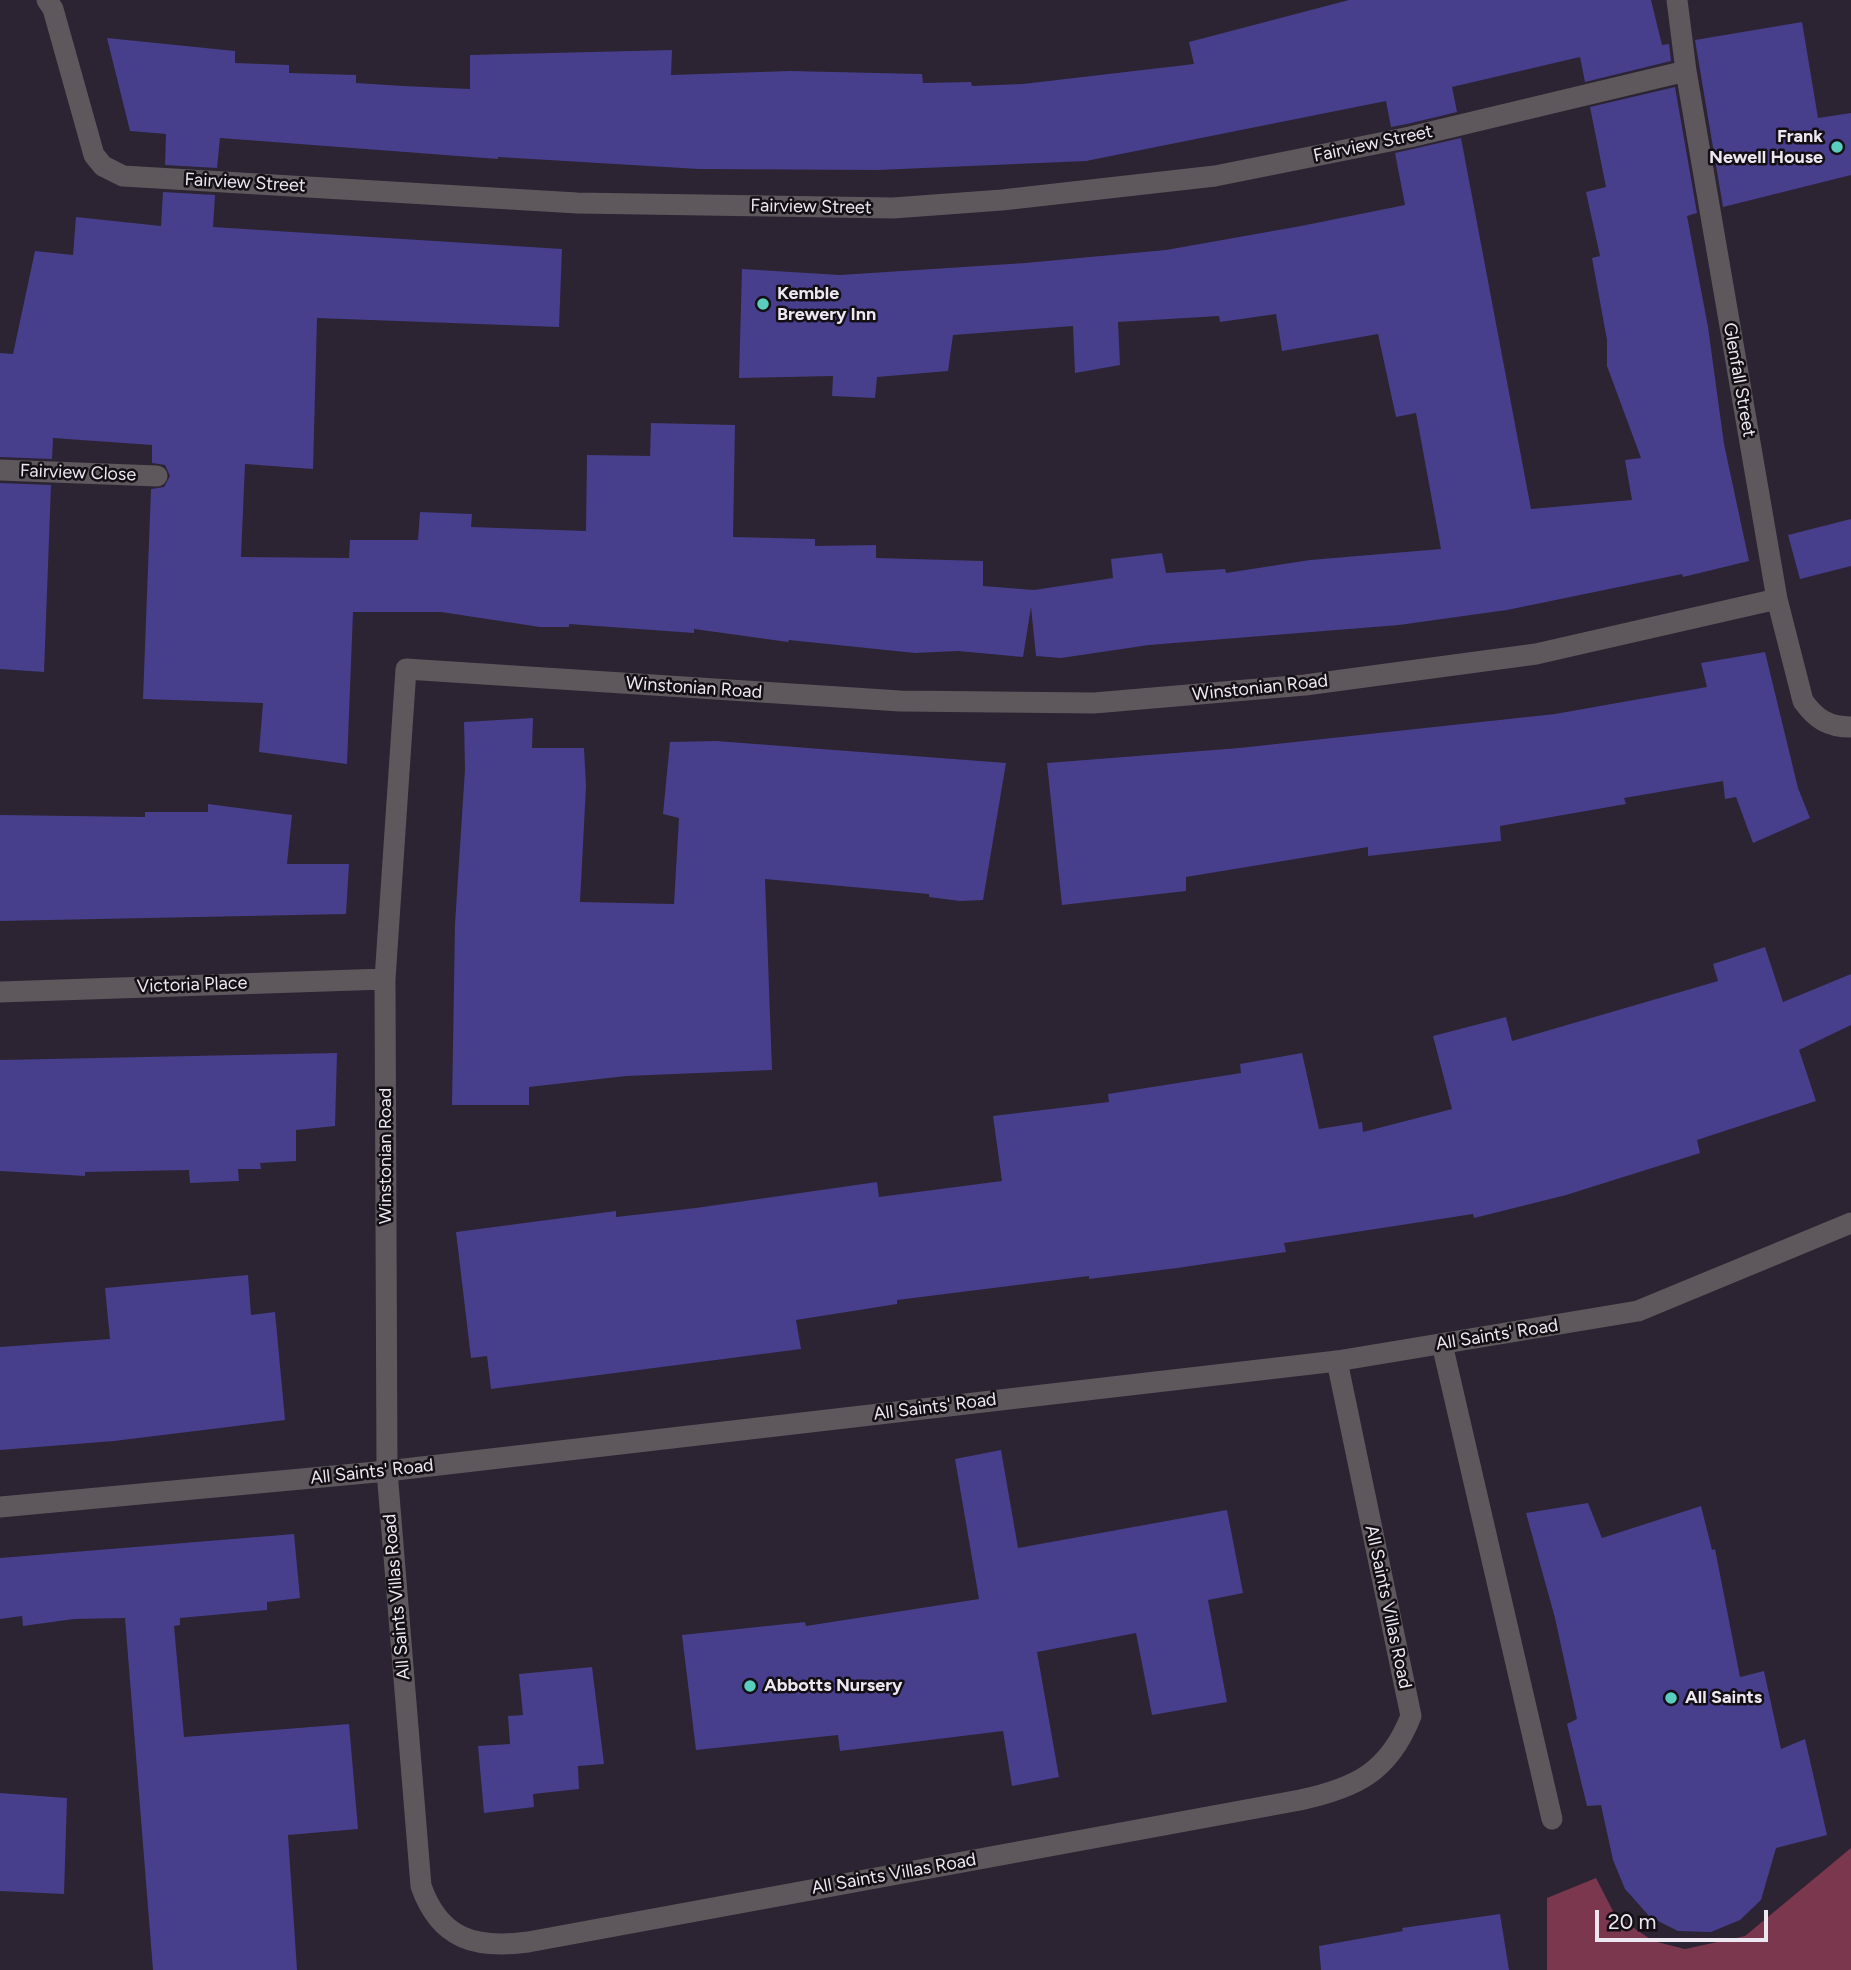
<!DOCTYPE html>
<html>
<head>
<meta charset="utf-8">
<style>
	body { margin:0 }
	#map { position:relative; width:1851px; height:1970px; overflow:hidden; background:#2c2432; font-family:Figtree,sans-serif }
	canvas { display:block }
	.scale { position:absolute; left:1595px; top:1910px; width:173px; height:32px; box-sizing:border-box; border:4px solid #ece7f1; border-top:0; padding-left:9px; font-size:21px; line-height:24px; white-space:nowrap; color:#ece7f1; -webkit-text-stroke:5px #130f15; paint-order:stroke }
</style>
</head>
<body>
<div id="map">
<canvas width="1851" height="1970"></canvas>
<div class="scale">20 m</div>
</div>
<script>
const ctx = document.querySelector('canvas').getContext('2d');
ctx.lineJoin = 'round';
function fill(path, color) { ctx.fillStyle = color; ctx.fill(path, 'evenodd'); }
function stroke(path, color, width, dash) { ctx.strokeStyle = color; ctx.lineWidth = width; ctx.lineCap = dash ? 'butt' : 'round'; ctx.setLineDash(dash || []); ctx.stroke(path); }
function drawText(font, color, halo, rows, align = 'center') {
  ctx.font = font + ' Figtree,sans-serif'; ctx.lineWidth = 5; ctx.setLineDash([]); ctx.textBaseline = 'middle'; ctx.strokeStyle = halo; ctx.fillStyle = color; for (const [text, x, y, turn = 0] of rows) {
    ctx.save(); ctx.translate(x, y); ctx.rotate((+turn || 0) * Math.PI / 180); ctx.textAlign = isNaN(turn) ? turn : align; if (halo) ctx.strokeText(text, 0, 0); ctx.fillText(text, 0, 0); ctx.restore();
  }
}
const green = new Path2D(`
	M 1851,1848 L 1851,1970 L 1547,1970 L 1547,1898 L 1596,1878 L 1615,1915 L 1653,1941 L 1685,1949 L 1745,1936 Z`);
const building = new Path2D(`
	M 1349,0 L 1651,0 L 1662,45 L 1669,44 L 1671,61 L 1585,82 L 1580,57 L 1452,87 L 1457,112 L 1407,124 L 1391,127 L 1386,101 L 1086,161 L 878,170 L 699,169 L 498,157 L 498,159 L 220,138 L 217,168 L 165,165 L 166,134 L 130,131 L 107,38 L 235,51 L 235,63 L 289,65 L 289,73 L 356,75 L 356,83 L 403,86 L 470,89 L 470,55 L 672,50 L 671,75 L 790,71 L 922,74 L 923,83 L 971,82 L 972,86 L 1023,84 L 1194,64 L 1189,42 Z
	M 1802,22 L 1818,118 L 1851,113 L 1851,175 L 1723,207 L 1695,40 Z
	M 1675,87 L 1697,213 L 1687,216 L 1708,327 L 1724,444 L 1749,561 L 1683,577 L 1682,574 L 1507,610 L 1399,625 L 1149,645 L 1061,658 L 1036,656 L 1031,607 L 1023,657 L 958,651 L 915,653 L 789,640 L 788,642 L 694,629 L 694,633 L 569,624 L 569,627 L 540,627 L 441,612 L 353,612 L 347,764 L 259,752 L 263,703 L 143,699 L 151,489 L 164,487 L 170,476 L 165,465 L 152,463 L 152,445 L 53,438 L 52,459 L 0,457 L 0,353 L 13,354 L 35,251 L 73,255 L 76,217 L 161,226 L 163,192 L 215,195 L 213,227 L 562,249 L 559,327 L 317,318 L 313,469 L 245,464 L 241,557 L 349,558 L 350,540 L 418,540 L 420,512 L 472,514 L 471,527 L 586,531 L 587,455 L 650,456 L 651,423 L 735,425 L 733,537 L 815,539 L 815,546 L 876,545 L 876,558 L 983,561 L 983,586 L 1034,590 L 1113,578 L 1111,559 L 1162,553 L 1166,573 L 1225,569 L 1226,573 L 1310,560 L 1441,549 L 1416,413 L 1396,417 L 1378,334 L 1282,351 L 1276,314 L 1220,322 L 1219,316 L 1118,322 L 1120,365 L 1075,373 L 1073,326 L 953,335 L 948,371 L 877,377 L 875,398 L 832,396 L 833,376 L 739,378 L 742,269 L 840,275 L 1025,263 L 1166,250 L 1301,226 L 1405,205 L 1395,153 L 1461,138 L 1531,509 L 1632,500 L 1625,460 L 1641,458 L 1607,366 L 1607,340 L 1592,258 L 1600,256 L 1586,192 L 1606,187 L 1590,107 Z
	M 0,483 L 51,485 L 44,672 L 0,669 Z
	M 1851,519 L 1851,566 L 1800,579 L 1788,535 Z
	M 1765,652 L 1798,788 L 1810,818 L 1753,843 L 1736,797 L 1725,799 L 1723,781 L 1624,798 L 1626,804 L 1500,826 L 1501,841 L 1368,856 L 1368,847 L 1186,877 L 1186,891 L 1062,905 L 1047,763 L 1239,748 L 1555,714 L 1707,687 L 1701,663 Z
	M 533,718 L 532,748 L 584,748 L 586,786 L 580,902 L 674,904 L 679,818 L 663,814 L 670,742 L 716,741 L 1006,763 L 983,900 L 960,901 L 929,897 L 929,894 L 765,879 L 772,1070 L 626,1076 L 529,1087 L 529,1105 L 452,1105 L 455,924 L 465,769 L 464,722 Z
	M 208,804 L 292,815 L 287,864 L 349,864 L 346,914 L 0,921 L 0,815 L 145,817 L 145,812 L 208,812 Z
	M 1765,947 L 1783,1002 L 1851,974 L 1851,1025 L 1799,1050 L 1816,1101 L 1697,1140 L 1700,1153 L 1566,1195 L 1474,1218 L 1473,1214 L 1284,1243 L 1286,1252 L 1177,1268 L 1089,1279 L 1089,1276 L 897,1300 L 897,1304 L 796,1320 L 801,1349 L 491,1389 L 487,1356 L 471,1358 L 456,1232 L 616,1211 L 616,1217 L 696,1208 L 877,1182 L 879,1197 L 1002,1181 L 993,1116 L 1109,1102 L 1108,1094 L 1241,1073 L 1240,1064 L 1302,1053 L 1319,1129 L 1362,1122 L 1363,1132 L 1452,1109 L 1433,1036 L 1506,1017 L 1512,1041 L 1718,981 L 1713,964 Z
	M 337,1053 L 335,1126 L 296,1130 L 296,1161 L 260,1163 L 261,1169 L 238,1169 L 239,1181 L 190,1183 L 189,1170 L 85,1172 L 85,1176 L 0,1171 L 0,1060 Z
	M 248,1275 L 251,1315 L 275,1312 L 285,1420 L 114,1441 L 0,1450 L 0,1347 L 110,1339 L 105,1288 Z
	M 1001,1450 L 1018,1548 L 1227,1510 L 1243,1593 L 1208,1600 L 1227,1702 L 1152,1715 L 1136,1633 L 1037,1652 L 1059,1777 L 1012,1786 L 1003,1731 L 840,1751 L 838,1735 L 696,1750 L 682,1635 L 805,1622 L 806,1626 L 979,1599 L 955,1459 Z
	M 1588,1503 L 1602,1538 L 1701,1506 L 1712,1550 L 1715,1549 L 1740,1677 L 1764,1671 L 1781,1749 L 1805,1739 L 1827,1835 L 1776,1848 L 1761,1900 L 1740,1920 L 1711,1932 L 1678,1931 L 1650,1917 L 1625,1889 L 1613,1860 L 1601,1805 L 1587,1806 L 1567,1724 L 1577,1719 L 1555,1618 L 1526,1513 Z
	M 294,1534 L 300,1598 L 267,1602 L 267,1610 L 180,1618 L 180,1625 L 174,1626 L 184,1737 L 349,1724 L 358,1829 L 288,1835 L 297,1970 L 153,1970 L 125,1618 L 74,1619 L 23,1626 L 22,1616 L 0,1619 L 0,1558 Z
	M 592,1667 L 604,1764 L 578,1766 L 579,1789 L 533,1794 L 534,1807 L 484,1813 L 478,1746 L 510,1744 L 508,1716 L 523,1715 L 519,1674 Z
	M 0,1793 L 67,1798 L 64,1894 L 0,1891 Z
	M 1500,1914 L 1509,1970 L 1321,1970 L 1319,1946 L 1403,1931 L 1402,1928 Z`);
const service = new Path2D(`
	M 1442,1344 L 1552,1819`);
const minor = new Path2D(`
	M 47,0 L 53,9 L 94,155 L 103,166 L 123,176 L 577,203 L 893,208 L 1002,200 L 1215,176 L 1410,137 L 1686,71
	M 1677,0 L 1686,71 L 1777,599 L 1803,701 C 1816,719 1828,727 1851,727
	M 0,470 L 157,476
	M 0,992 L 385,979
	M 1337,1361 L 1411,1716 C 1389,1772 1356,1788 1300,1800 L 528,1942 C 476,1949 440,1940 421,1886 L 387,1471 L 385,979 L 406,669 L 900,701 L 1094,703 L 1305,685 L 1536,654 L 1777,599`);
const tertiary = new Path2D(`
	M 0,1507 L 387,1471 L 1337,1361 L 1638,1311 L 1851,1223`);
const markers = [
	[1837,147,7,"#59cebf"],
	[763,304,7,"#59cebf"],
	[750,1686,7,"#59cebf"],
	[1671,1698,7,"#59cebf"]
];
const poiNames = [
	["Frank",1823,137,"right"],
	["Newell House",1823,158,"right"],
	["Kemble",777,294],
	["Brewery Inn",777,315],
	["Abbotts Nursery",764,1686],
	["All Saints",1685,1698]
];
const streetNames = [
	["Fairview Street",1373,144,-12],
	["Fairview Street",245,183,3],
	["Fairview Street",811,207,1],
	["Glenfall Street",1739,380,80],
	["Fairview Close",78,473,2],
	["Winstonian Road",694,688,4],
	["Winstonian Road",1260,688,-6],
	["Victoria Place",192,985,-2],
	["Winstonian Road",386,1156,-90],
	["All Saints' Road",1497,1335,-9],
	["All Saints' Road",935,1407,-7],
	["All Saints' Road",372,1472,-6],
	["All Saints Villas Road",397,1597,-95],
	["All Saints Villas Road",1388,1607,78],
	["All Saints Villas Road",894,1874,-10]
];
fill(green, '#7b374e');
fill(building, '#473e8c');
stroke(service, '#5e575c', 21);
stroke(minor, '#5e575c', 21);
stroke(tertiary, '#5e575c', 21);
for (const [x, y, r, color] of markers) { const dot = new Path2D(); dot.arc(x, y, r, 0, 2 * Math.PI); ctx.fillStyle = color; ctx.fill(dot); stroke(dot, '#130f15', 2.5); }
drawText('bold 18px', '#ece7f1', '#130f15', poiNames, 'left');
drawText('18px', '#ece7f1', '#130f15', streetNames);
</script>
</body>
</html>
